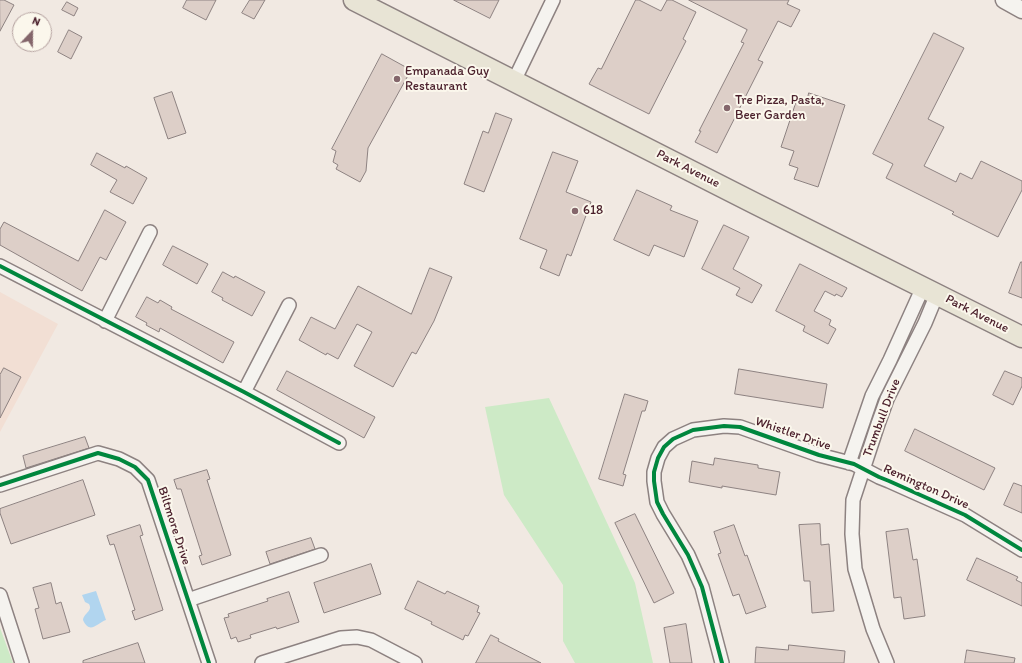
<!DOCTYPE html>
<html>
<head>
<meta charset="utf-8">
<style>
	body { margin:0 }
	#map { position:relative; width:1022px; height:663px; overflow:hidden; background:#f1e9e2; font-family:Itim,sans-serif }
	canvas { display:block }
	.north { position:absolute; left:12px; top:12px; width:40px; height:40px; box-sizing:border-box; background:#fbf7ec; border:1px solid #b4a19f; border-radius:50%; rotate:22deg; font-size:11px; font-weight:700; line-height:16px; text-align:center; color:#4a1f2b }
	.north::after { content:''; display:block; margin:auto; width:14px; height:18px; background:#84666b; clip-path:polygon(50% 0,100% 100%,50% 72%,0 100%) }
</style>
</head>
<body>
<div id="map">
<canvas width="1022" height="663"></canvas>
<div class="north">N</div>
</div>
<script>
const ctx = document.querySelector('canvas').getContext('2d');
ctx.lineJoin = 'round';
function fill(path, color) { ctx.fillStyle = color; ctx.fill(path, 'evenodd'); }
function stroke(path, color, width, dash) { ctx.strokeStyle = color; ctx.lineWidth = width; ctx.lineCap = dash ? 'butt' : 'round'; ctx.setLineDash(dash || []); ctx.stroke(path); }
function drawText(font, color, halo, rows, align = 'center') {
  ctx.font = font + ' Itim,sans-serif'; ctx.lineWidth = 4; ctx.setLineDash([]); ctx.textBaseline = 'middle'; ctx.strokeStyle = halo; ctx.fillStyle = color; for (const [text, x, y, turn = 0] of rows) {
    ctx.save(); ctx.translate(x, y); ctx.rotate((+turn || 0) * Math.PI / 180); ctx.textAlign = isNaN(turn) ? turn : align; if (halo) ctx.strokeText(text, 0, 0); ctx.fillText(text, 0, 0); ctx.restore();
  }
}
const built = new Path2D(`
	M 0,292 L 58,324 L 0,432 Z`);
const green = new Path2D(`
	M 549,398 L 635,583 L 653,663 L 575,663 L 563,641 L 563,585 L 504,495 L 485,407 Z
	M 0,628 L 13,663 L 0,663 Z`);
const water = new Path2D(`
	M 96,591 L 106,620 C 97,623 90,635 83,620 C 84,613 93,611 89,604 L 85,602 L 82,595 Z`);
const building = new Path2D(`
	M 0,0 L 4,0 L 14,5 L 0,31 Z
	M 187,0 L 216,0 L 206,20 L 183,8 Z
	M 250,0 L 265,0 L 254,19 L 242,13 Z
	M 454,0 L 499,0 L 490,18 Z
	M 636,0 L 639,0 L 661,11 L 667,0 L 672,0 L 696,12 L 683,39 L 686,41 L 649,114 L 589,84 L 598,68 L 601,69 Z
	M 689,0 L 789,0 L 787,4 L 800,10 L 791,27 L 778,21 L 758,60 L 763,62 L 717,153 L 695,142 L 701,131 L 699,131 L 744,43 L 741,42 L 747,30 Z
	M 67,2 L 78,8 L 74,16 L 62,10 Z
	M 69,30 L 82,37 L 71,59 L 58,52 Z
	M 934,33 L 964,48 L 928,119 L 944,127 L 924,166 L 956,182 L 960,173 L 972,179 L 981,161 L 1022,181 L 1022,190 L 998,237 L 952,214 L 954,212 L 886,178 L 893,164 L 873,154 Z
	M 382,54 L 411,70 L 368,148 L 366,171 L 360,182 L 336,169 L 338,165 L 333,162 L 336,151 L 332,149 Z
	M 172,92 L 186,133 L 168,139 L 154,98 Z
	M 809,93 L 845,105 L 818,187 L 794,179 L 798,168 L 789,165 L 794,151 L 781,147 L 798,96 L 807,99 Z
	M 496,113 L 512,119 L 484,192 L 464,184 L 483,131 L 488,133 Z
	M 553,152 L 578,161 L 566,192 L 591,202 L 571,256 L 567,254 L 559,276 L 540,268 L 547,250 L 520,239 Z
	M 97,153 L 125,168 L 126,166 L 147,178 L 133,204 L 110,192 L 117,180 L 91,165 Z
	M 637,190 L 672,206 L 670,210 L 698,221 L 684,257 L 654,245 L 649,256 L 614,240 Z
	M 105,210 L 126,222 L 106,260 L 100,257 L 82,291 L 0,245 L 0,229 L 4,222 L 78,261 Z
	M 724,225 L 749,237 L 733,269 L 762,285 L 752,303 L 736,295 L 740,288 L 702,269 Z
	M 173,246 L 208,264 L 197,284 L 163,265 Z
	M 1021,262 L 1022,262 L 1022,298 L 1009,293 Z
	M 800,264 L 847,288 L 842,297 L 836,294 L 835,296 L 825,291 L 814,311 L 831,320 L 829,325 L 836,329 L 828,344 L 803,331 L 805,326 L 776,311 Z
	M 430,268 L 452,277 L 434,321 L 416,354 L 412,352 L 393,387 L 354,366 L 372,332 L 357,324 L 338,359 L 327,353 L 326,355 L 299,340 L 311,317 L 335,329 L 358,286 L 411,314 Z
	M 223,272 L 234,278 L 235,276 L 265,292 L 252,316 L 222,300 L 223,298 L 212,292 Z
	M 147,297 L 158,303 L 160,300 L 172,307 L 171,309 L 234,342 L 223,363 L 160,328 L 159,332 L 146,325 L 147,323 L 136,317 Z
	M 4,368 L 21,377 L 0,418 L 0,375 Z
	M 739,369 L 827,384 L 823,408 L 735,394 Z
	M 287,371 L 375,417 L 364,438 L 277,390 Z
	M 1005,371 L 1022,378 L 1022,386 L 1013,405 L 993,395 Z
	M 625,394 L 648,401 L 645,411 L 642,411 L 623,474 L 626,475 L 623,486 L 599,479 Z
	M 915,429 L 995,468 L 984,490 L 905,451 Z
	M 85,437 L 89,448 L 26,468 L 23,456 Z
	M 715,458 L 758,465 L 758,468 L 780,472 L 776,495 L 722,486 L 722,488 L 689,482 L 692,461 L 713,465 Z
	M 207,470 L 210,479 L 207,480 L 231,555 L 202,565 L 199,556 L 202,555 L 181,489 L 177,489 L 174,480 Z
	M 83,480 L 95,515 L 11,544 L 0,513 L 0,509 Z
	M 1014,483 L 1022,486 L 1022,513 L 1004,505 Z
	M 635,514 L 674,593 L 654,603 L 615,523 Z
	M 820,524 L 821,545 L 829,544 L 834,611 L 812,613 L 810,581 L 804,581 L 799,525 Z
	M 140,525 L 143,535 L 140,536 L 163,610 L 135,620 L 132,611 L 135,610 L 114,544 L 110,545 L 107,536 Z
	M 734,525 L 745,556 L 747,555 L 766,607 L 746,614 L 739,594 L 733,596 L 718,554 L 721,553 L 714,532 Z
	M 908,529 L 913,560 L 917,559 L 925,616 L 904,619 L 901,597 L 894,598 L 886,532 Z
	M 311,538 L 315,549 L 270,564 L 266,552 Z
	M 977,558 L 1018,577 L 1016,580 L 1022,583 L 1022,606 L 967,580 Z
	M 371,564 L 381,594 L 324,613 L 314,583 Z
	M 418,581 L 445,594 L 447,591 L 479,606 L 477,612 L 480,613 L 468,636 L 465,635 L 463,640 L 431,624 L 432,622 L 405,609 Z
	M 51,583 L 56,604 L 61,602 L 70,632 L 43,639 L 35,609 L 39,608 L 33,588 Z
	M 289,592 L 299,622 L 277,629 L 276,627 L 250,635 L 251,638 L 238,642 L 236,637 L 231,639 L 224,618 L 229,617 L 228,614 L 268,601 L 267,599 Z
	M 686,624 L 692,663 L 670,663 L 664,628 Z
	M 491,635 L 499,639 L 498,641 L 541,663 L 476,663 Z
	M 138,643 L 145,663 L 83,663 L 83,661 Z
	M 789,645 L 845,651 L 844,663 L 755,663 L 756,647 L 788,650 Z
	M 967,650 L 1015,658 L 1014,663 L 965,663 Z`);
const minor = new Path2D(`
	M 514,81 L 553,0
	M 0,266 L 244,392 L 339,443
	M 105,321 L 150,232
	M 244,392 L 289,305
	M 849,463 L 872,396 L 890,360 L 923,287
	M 0,485 L 98,453 L 119,459 L 135,467 L 148,480 L 209,663
	M 0,595 L 22,663
	M 188,600 L 321,555
	M 262,663 L 341,638 L 357,637 L 371,640 L 415,663
	M 722,663 L 702,587 L 688,555 L 663,514 L 657,502 L 654,481 L 654,472 L 658,458 L 664,447 L 673,439 L 693,430 L 724,426 L 740,427 L 819,455 L 854,464 L 879,477 L 889,481 L 965,515 L 1022,550
	M 887,663 L 873,629 L 855,569 L 852,534 L 853,500 L 878,424 L 887,399 L 925,323 L 937,294`);
const tertiary = new Path2D(`
	M 1004,0 L 1022,10`);
const primary = new Path2D(`
	M 354,0 L 756,204 L 1022,337`);
const cycleway = new Path2D(`
	M 0,266 L 244,392 L 339,443
	M 0,485 L 98,453 L 119,459 L 135,467 L 148,480 L 209,663
	M 722,663 L 702,587 L 688,555 L 663,514 L 657,502 L 654,481 L 654,472 L 658,458 L 664,447 L 673,439 L 693,430 L 724,426 L 740,427 L 819,455 L 854,464 L 879,477 L 889,481 L 965,515 L 1022,550`);
const markers = [
	[397,79,4,"#84666b"],
	[727,108,4,"#84666b"],
	[575,211,4,"#84666b"]
];
const poiNames = [
	["Empanada Guy",405,72],
	["Restaurant",405,87],
	["Tre Pizza, Pasta,",735,101],
	["Beer Garden",735,116],
	["618",583,211]
];
const streetNames = [
	["Park Avenue",688,169,27],
	["Park Avenue",977,314,27],
	["Trumbull Drive",882,418,-69],
	["Whistler Drive",793,434,19],
	["Remington Drive",926,487,24],
	["Biltmore Drive",174,526,72]
];
fill(built, '#f2dfd4');
fill(green, '#cdeac6');
fill(water, '#b1d5ef');
fill(building, '#ddcfc8');
stroke(building, '#8d8281', 1);
stroke(minor, '#8d8281', 16);
stroke(tertiary, '#8d8281', 19);
stroke(primary, '#8d8281', 23);
stroke(minor, '#f5f3ef', 13);
stroke(tertiary, '#f5f3ef', 16);
stroke(primary, '#e8e4d5', 20);
stroke(cycleway, '#00873e', 4);
for (const [x, y, r, color] of markers) { const dot = new Path2D(); dot.arc(x, y, r, 0, 2 * Math.PI); ctx.fillStyle = color; ctx.fill(dot); stroke(dot, '#fbf7ec', 1.5); }
drawText('13px', '#4a1f2b', '#fbf7ec', poiNames, 'left');
drawText('13px', '#4a1f2b', '#fbf7ec', streetNames);
</script>
</body>
</html>
